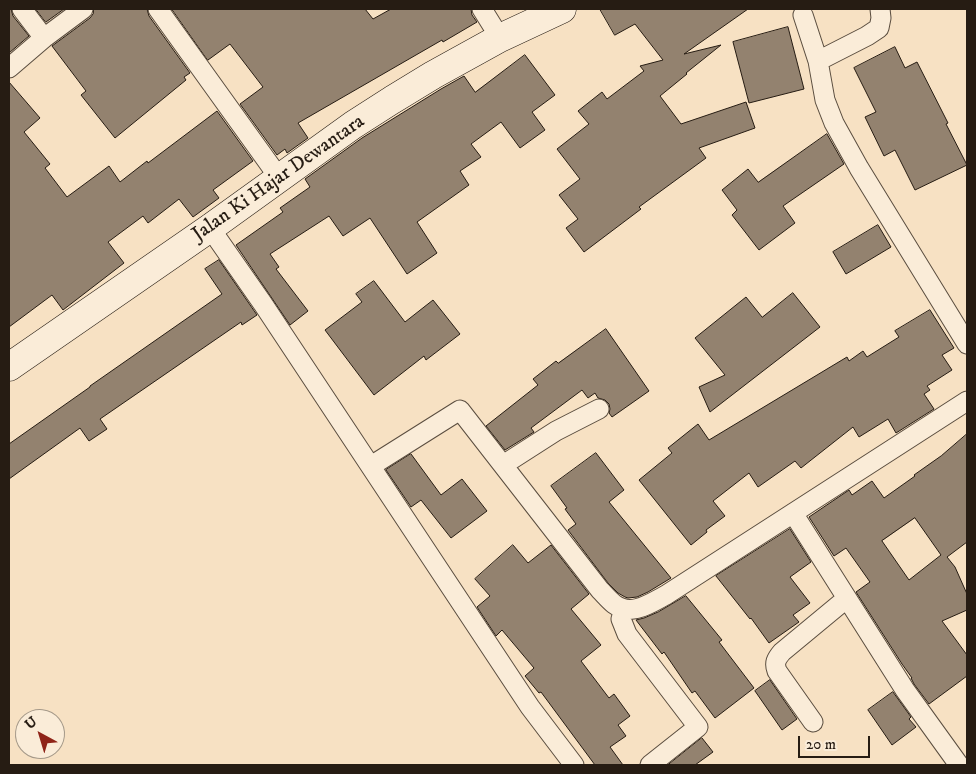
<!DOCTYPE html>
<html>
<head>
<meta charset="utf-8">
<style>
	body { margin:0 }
	#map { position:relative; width:976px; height:774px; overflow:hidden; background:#f7e1c3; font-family:"IM FELL DW Pica",serif }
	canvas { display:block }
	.frame { position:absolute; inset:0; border:10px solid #261c13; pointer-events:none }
	.north { position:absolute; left:15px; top:709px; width:50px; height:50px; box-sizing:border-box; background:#faecd8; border:1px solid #a59989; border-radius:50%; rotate:321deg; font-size:14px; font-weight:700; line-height:20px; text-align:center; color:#261c13 }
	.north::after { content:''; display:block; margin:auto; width:18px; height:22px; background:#8f2418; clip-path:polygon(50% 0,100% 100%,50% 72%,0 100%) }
	.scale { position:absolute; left:798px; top:736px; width:72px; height:22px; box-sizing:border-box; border:2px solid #261c13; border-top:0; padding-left:6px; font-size:15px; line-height:18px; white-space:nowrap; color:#261c13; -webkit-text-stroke:4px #faecd8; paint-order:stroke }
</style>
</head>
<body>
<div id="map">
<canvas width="976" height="774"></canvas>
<div class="frame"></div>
<div class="north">U</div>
<div class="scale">20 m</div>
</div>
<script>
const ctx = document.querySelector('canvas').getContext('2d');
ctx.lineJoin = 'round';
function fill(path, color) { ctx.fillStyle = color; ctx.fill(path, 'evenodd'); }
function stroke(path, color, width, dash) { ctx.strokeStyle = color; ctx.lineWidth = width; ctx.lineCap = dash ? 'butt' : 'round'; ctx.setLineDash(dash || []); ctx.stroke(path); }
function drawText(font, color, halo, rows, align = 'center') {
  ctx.font = font + ' "IM FELL DW Pica",serif'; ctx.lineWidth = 4.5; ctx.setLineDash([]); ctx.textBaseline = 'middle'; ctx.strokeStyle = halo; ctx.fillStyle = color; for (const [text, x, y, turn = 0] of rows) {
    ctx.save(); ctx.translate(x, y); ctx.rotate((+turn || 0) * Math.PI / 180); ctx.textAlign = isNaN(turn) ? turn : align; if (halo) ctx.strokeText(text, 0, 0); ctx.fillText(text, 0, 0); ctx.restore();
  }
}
const building = new Path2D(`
	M 9,9 L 11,9 L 13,16 L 29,36 L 9,53 Z
	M 36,9 L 64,9 L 46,22 Z
	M 94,9 L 147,9 L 149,16 L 190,73 L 184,77 L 186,80 L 115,138 L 81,95 L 86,91 L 52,46 L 90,18 L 93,14 Z
	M 172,9 L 365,9 L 373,19 L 391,9 L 471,9 L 472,15 L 477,22 L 443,42 L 442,40 L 298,123 L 308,138 L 287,153 L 285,149 L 277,155 L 240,104 L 263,87 L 230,44 L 208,60 Z
	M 600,9 L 748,9 L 684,54 L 721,45 L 686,73 L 687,74 L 660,96 L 681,124 L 746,102 L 755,128 L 699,148 L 706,158 L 639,207 L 641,209 L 584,252 L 566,228 L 578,219 L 559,195 L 580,179 L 557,149 L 589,124 L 578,111 L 602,92 L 607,99 L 644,71 L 640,66 L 663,60 L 635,24 L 615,35 Z
	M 788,27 L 804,89 L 749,103 L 733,42 Z
	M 895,47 L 905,68 L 917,62 L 948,123 L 946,124 L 967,165 L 915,190 L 895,150 L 884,156 L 865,117 L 876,112 L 854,68 Z
	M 525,55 L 555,95 L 532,112 L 545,130 L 520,148 L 501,122 L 471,144 L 481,157 L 460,171 L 469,185 L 417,222 L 437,253 L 407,274 L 370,218 L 343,236 L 329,216 L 270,254 L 279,267 L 276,269 L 308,311 L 290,325 L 236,245 L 283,212 L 280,208 L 310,187 L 305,179 L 362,138 L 441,89 L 464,76 L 475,92 Z
	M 9,82 L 40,118 L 24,132 L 50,164 L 45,168 L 67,197 L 109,166 L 120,182 L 147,161 L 148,163 L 217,111 L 253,161 L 213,190 L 219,198 L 193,217 L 179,199 L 148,223 L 143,216 L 108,242 L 124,263 L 63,310 L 52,295 L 9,327 Z
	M 827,134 L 844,164 L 783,206 L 795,223 L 759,250 L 732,215 L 737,210 L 722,190 L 748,169 L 758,182 Z
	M 878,225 L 891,247 L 846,274 L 833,252 Z
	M 219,260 L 257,315 L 242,325 L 241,322 L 100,419 L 107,429 L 89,441 L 80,428 L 9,479 L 9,444 L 90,387 L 90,386 L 222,294 L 205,269 Z
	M 374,281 L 405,322 L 433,300 L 460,334 L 426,360 L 424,356 L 374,395 L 325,330 L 362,302 L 356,294 Z
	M 793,293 L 820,327 L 710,412 L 699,387 L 725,375 L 695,338 L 746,297 L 762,317 Z
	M 930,310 L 954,348 L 942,355 L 952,370 L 927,386 L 930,390 L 924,394 L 934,409 L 896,433 L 888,419 L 859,437 L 853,427 L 801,468 L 795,461 L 758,487 L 749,473 L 713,501 L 725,516 L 706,530 L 707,532 L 691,545 L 639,480 L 672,453 L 668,448 L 698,424 L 709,440 L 847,357 L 849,361 L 863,351 L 867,357 L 899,337 L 895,331 Z
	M 606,329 L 649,391 L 612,417 L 609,413 L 610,409 L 609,404 L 605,400 L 598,398 L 595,393 L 588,398 L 582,390 L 531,428 L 534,432 L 505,450 L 486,426 L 538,385 L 533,379 L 556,361 L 558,363 Z
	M 967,434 L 967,542 L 947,557 L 955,567 L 967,594 L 967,610 L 942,621 L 967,655 L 967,676 L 929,704 L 914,684 L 911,678 L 912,678 L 902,664 L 856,592 L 870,582 L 846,548 L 834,556 L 809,517 L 849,490 L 852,495 L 872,481 L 884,498 L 915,476 L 914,475 L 941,456 ZM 915,518 L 941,555 L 909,580 L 882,541 Z
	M 596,453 L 624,490 L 609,502 L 671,578 L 648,592 L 637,597 L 628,598 L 625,597 L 618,593 L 608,583 L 568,530 L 576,524 L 565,509 L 567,508 L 551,486 Z
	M 411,454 L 441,495 L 462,479 L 487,511 L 451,538 L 421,500 L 411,507 L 386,470 Z
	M 790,529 L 811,562 L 790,577 L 810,603 L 793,615 L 799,622 L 769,643 L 751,618 L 750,619 L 716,576 Z
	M 513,545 L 528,563 L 551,545 L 589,594 L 571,609 L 601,645 L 581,661 L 609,698 L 614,694 L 630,716 L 618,725 L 626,736 L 610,747 L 623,765 L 595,765 L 541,692 L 539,693 L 525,676 L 534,668 L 502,630 L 496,636 L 477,607 L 490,596 L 475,579 Z
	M 686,596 L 722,640 L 719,642 L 754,688 L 715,718 L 695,691 L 692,693 L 664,652 L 662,654 L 636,620 L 644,618 L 658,612 Z
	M 770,680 L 797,719 L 782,730 L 755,691 Z
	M 893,692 L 911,717 L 909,719 L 916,727 L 892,745 L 868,710 Z
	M 702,738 L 713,752 L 695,765 L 668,765 Z`);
const street = new Path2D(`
	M 22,9 L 44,38
	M 158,9 L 280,179
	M 482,9 L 500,38
	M 803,15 L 818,61 L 825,100 L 834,123 L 859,168 L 967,344
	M 818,61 L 867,36 L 879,28 L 881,18 L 880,9
	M 9,68 L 44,38 L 83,9
	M 210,228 L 263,304 L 530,707 L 574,765
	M 503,465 L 556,431 L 599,409
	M 371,466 L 460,410 L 600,590 C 604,594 609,600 614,604 C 631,617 649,604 666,595 L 967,401
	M 793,513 L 905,690 L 959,765
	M 624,610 L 621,619 L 627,634 L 698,727 L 650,765
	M 813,722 L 777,671 C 774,663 776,659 782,652 L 846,599`);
const secondary = new Path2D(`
	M 9,367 L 210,228 L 353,125 L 392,100 L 433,75 L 500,38 L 562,9`);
const streetNames = [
	["Jalan Ki Hajar Dewantara",279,179,-35]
];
fill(building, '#93826f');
stroke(building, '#261c13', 1);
stroke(street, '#5a4d3f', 21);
stroke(secondary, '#261c13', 29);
stroke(street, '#faecd8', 19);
stroke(secondary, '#faecd8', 28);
drawText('20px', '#261c13', '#faecd8', streetNames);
</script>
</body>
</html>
